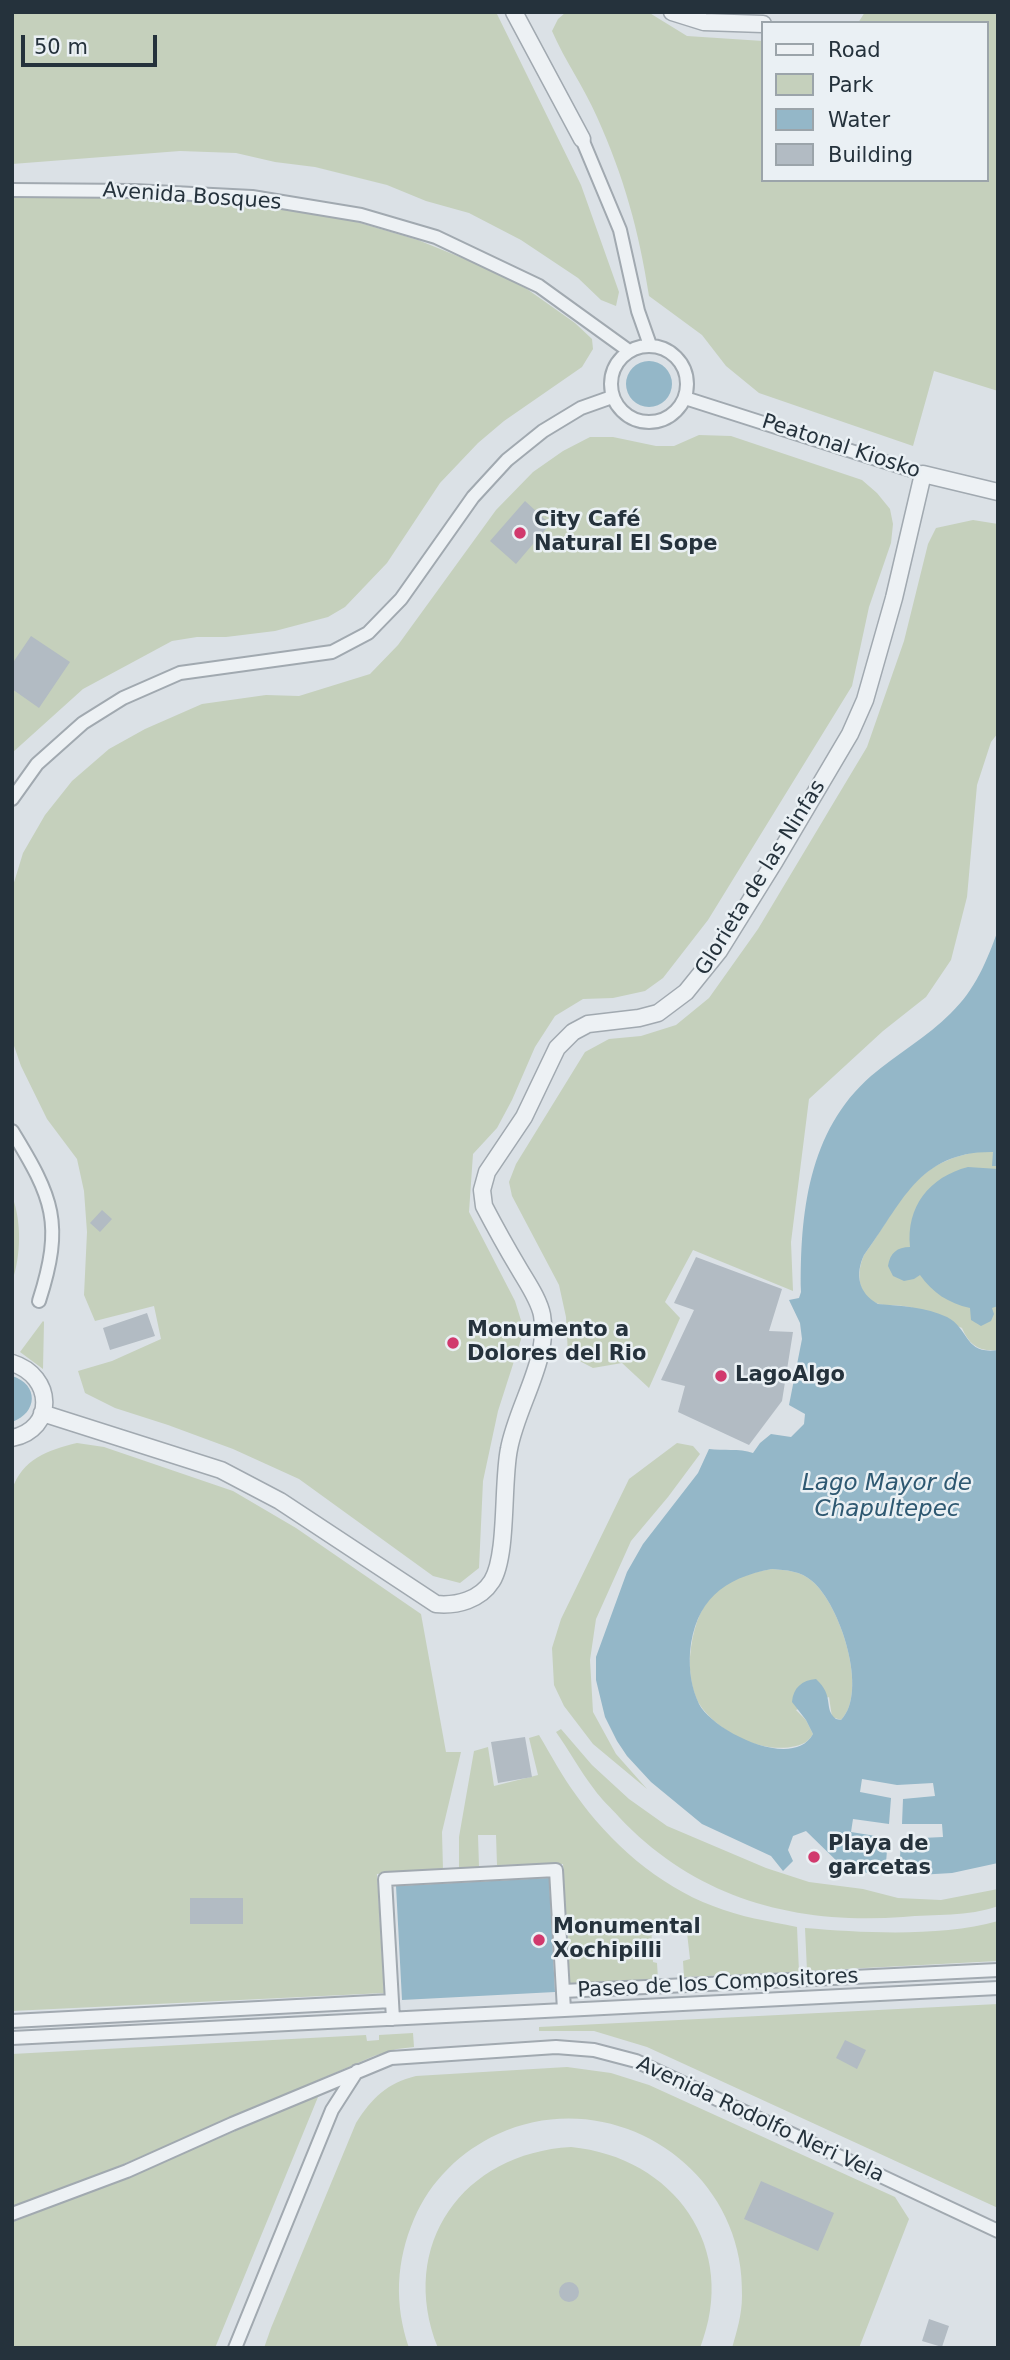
<!DOCTYPE html>
<html>
<head>
<meta charset="utf-8">
<style>
	body { margin:0 }
	#map { position:relative; width:1010px; height:2360px; overflow:hidden; background:#dbe1e6; font-family:"DejaVu Sans",sans-serif }
	canvas { display:block }
	.frame { position:absolute; inset:0; border:14px solid #25323c; pointer-events:none }
	.legend { position:absolute; left:761px; top:21px; width:228px; height:161px; box-sizing:border-box; background:#eaf0f4; border:2px solid #9ba4aa; margin:0; padding:9px 12px; list-style:none; font-size:21px; color:#25323c }
	.legend li { display:flex; align-items:center; gap:14px; height:35px }
	.legend b { width:35px; border:2px solid #9ba4aa }
	.scale { position:absolute; left:21px; top:35px; width:136px; height:32px; box-sizing:border-box; border:4px solid #25323c; border-top:0; padding-left:9px; font-size:21px; line-height:24px; white-space:nowrap; color:#25323c; -webkit-text-stroke:5px #eaf0f4; paint-order:stroke }
</style>
</head>
<body>
<div id="map">
<canvas width="1010" height="2360"></canvas>
<div class="frame"></div>
<ul class="legend">
<li><b style="height:9px;background:#edf1f4"></b>Road</li>
<li><b style="height:19px;background:#c5d0bc"></b>Park</li>
<li><b style="height:19px;background:#94b7c8"></b>Water</li>
<li><b style="height:19px;background:#b2bbc3"></b>Building</li>
</ul>
<div class="scale">50 m</div>
</div>
<script>
const ctx = document.querySelector('canvas').getContext('2d');
ctx.lineJoin = 'round';
function fill(path, color) { ctx.fillStyle = color; ctx.fill(path, 'evenodd'); }
function stroke(path, color, width, dash) { ctx.strokeStyle = color; ctx.lineWidth = width; ctx.lineCap = dash ? 'butt' : 'round'; ctx.setLineDash(dash || []); ctx.stroke(path); }
function drawText(font, color, halo, rows, align = 'center') {
  ctx.font = font + ' "DejaVu Sans",sans-serif'; ctx.lineWidth = 5; ctx.setLineDash([]); ctx.textBaseline = 'middle'; ctx.strokeStyle = halo; ctx.fillStyle = color; for (const [text, x, y, turn = 0] of rows) {
    ctx.save(); ctx.translate(x, y); ctx.rotate((+turn || 0) * Math.PI / 180); ctx.textAlign = isNaN(turn) ? turn : align; if (halo) ctx.strokeText(text, 0, 0); ctx.fillText(text, 0, 0); ctx.restore();
  }
}
const green = new Path2D(`
	M 12,12 L 496,12 L 581,185 L 619,292 L 616,306 L 601,300 L 578,278 L 521,240 L 469,213 L 426,201 L 387,185 L 315,167 L 275,162 L 236,153 L 180,151 L 12,164 Z
	M 648,12 L 687,36 L 763,41 L 763,180 L 987,180 L 987,23 L 858,23 L 865,12 L 998,12 L 998,391 L 934,371 L 913,446 L 759,393 L 726,366 L 702,335 L 649,296 C 639,231 624,177 597,117 C 584,87 565,61 552,31 L 558,19 L 565,13 Z
	M 12,196 L 148,196 L 262,203 L 333,215 L 418,240 L 487,268 L 527,289 L 575,323 L 592,339 L 593,349 L 582,367 L 504,421 L 478,443 L 440,483 L 387,563 L 345,607 L 328,617 L 275,631 L 226,637 L 197,637 L 172,641 L 83,689 L 12,753 Z
	M 699,435 L 731,436 L 862,480 L 877,493 L 890,509 L 893,524 L 891,543 L 869,607 L 852,686 L 708,920 L 663,978 L 645,991 L 613,998 L 583,999 L 555,1016 L 535,1047 L 512,1100 L 497,1128 L 473,1154 L 469,1212 L 515,1301 L 524,1330 L 498,1411 L 483,1481 L 479,1568 L 460,1583 L 433,1576 L 299,1479 L 233,1449 L 168,1425 L 115,1408 L 85,1393 L 78,1371 L 112,1361 L 161,1339 L 154,1306 L 95,1321 L 84,1295 L 87,1232 L 84,1191 L 77,1159 L 47,1119 L 21,1066 L 12,1040 L 12,889 L 23,853 L 45,815 L 72,781 L 109,749 L 145,729 L 202,704 L 266,695 L 299,696 L 370,674 L 398,645 L 496,510 L 533,472 L 563,451 L 590,437 L 613,437 L 656,446 L 674,446 Z
	M 973,520 L 998,524 L 998,733 L 991,742 L 977,785 L 967,897 L 951,960 L 926,997 L 883,1031 L 809,1099 L 791,1242 L 793,1291 L 693,1250 L 665,1302 L 680,1318 L 649,1388 L 622,1363 L 593,1368 L 568,1355 L 566,1317 L 559,1285 L 512,1196 L 509,1182 L 516,1164 L 585,1052 L 609,1039 L 641,1036 L 676,1025 L 709,998 L 758,929 L 867,747 L 904,641 L 928,544 L 936,528 Z
	M 977,1152 L 993,1152 L 993,1166 L 998,1166 L 998,1350 C 979,1352 969,1345 962,1328 C 945,1321 927,1312 909,1307 C 899,1304 886,1307 876,1303 C 856,1295 857,1270 864,1255 C 900,1206 910,1163 977,1152 Z
	M 12,1196 C 22,1222 21,1256 12,1282 Z
	M 43,1321 L 44,1322 L 43,1369 L 20,1352 Z
	M 77,1443 L 104,1447 L 233,1491 L 296,1528 L 421,1614 L 446,1752 L 461,1752 L 442,1832 L 443,1870 L 377,1874 L 384,1993 L 12,2011 L 12,1490 C 22,1459 48,1450 77,1443 Z
	M 677,1443 L 693,1446 L 700,1454 L 668,1497 L 631,1541 L 596,1619 L 590,1660 L 593,1712 L 616,1754 L 647,1789 L 593,1744 L 564,1706 L 554,1685 L 552,1648 L 561,1619 L 629,1479 Z
	M 772,1569 C 786,1570 801,1571 812,1581 C 840,1604 869,1692 841,1720 L 832,1717 L 829,1697 L 796,1710 L 806,1720 L 813,1734 C 809,1741 804,1744 796,1746 C 763,1754 723,1735 702,1708 C 692,1695 689,1673 690,1657 C 695,1602 717,1578 772,1569 Z
	M 561,1729 L 592,1765 L 629,1799 L 667,1826 L 766,1868 L 809,1882 L 863,1889 L 898,1898 L 941,1900 L 998,1889 L 998,1906 C 968,1917 935,1914 903,1917 C 794,1925 695,1898 619,1817 C 611,1808 601,1799 594,1789 C 580,1771 569,1750 556,1732 Z
	M 539,1735 C 551,1755 562,1776 576,1795 C 609,1842 659,1886 713,1906 C 740,1917 768,1921 797,1927 L 799,1972 L 684,1977 L 683,1961 L 690,1959 L 686,1924 L 651,1926 L 653,1962 L 657,1963 L 658,1979 L 570,1983 L 563,1864 L 497,1865 L 496,1835 L 478,1835 L 479,1867 L 459,1868 L 459,1837 L 474,1751 L 488,1747 L 494,1786 L 538,1775 L 529,1738 Z
	M 998,1921 L 998,1961 L 807,1971 L 805,1928 C 865,1933 941,1937 998,1921 Z
	M 998,2004 L 998,2208 L 647,2047 L 594,2031 L 539,2031 L 539,2027 Z
	M 413,2033 L 414,2047 L 397,2049 L 374,2056 L 54,2194 L 12,2208 L 12,2054 L 366,2035 L 367,2041 L 379,2040 L 379,2035 Z
	M 567,2067 L 611,2073 L 649,2085 L 895,2197 L 909,2219 L 859,2348 L 732,2348 C 737,2331 742,2314 742,2296 C 746,2168 612,2082 498,2134 C 461,2151 430,2181 414,2219 C 396,2261 394,2304 409,2348 L 264,2348 L 271,2328 L 356,2123 C 372,2098 387,2083 416,2076 Z
	M 314,2097 L 318,2097 L 215,2348 L 12,2348 L 12,2222 L 117,2182 Z
	M 571,2147 C 674,2157 740,2248 700,2348 L 438,2348 C 397,2245 463,2153 571,2147 Z`);
const water = new Path2D(`
	M626 384a23 23 0 1 1 46 0a23 23 0 1 1-46 0Z
	M 998,930 L 998,1166 L 992,1166 L 993,1152 C 918,1151 902,1204 864,1255 C 855,1274 858,1293 878,1304 C 901,1306 926,1307 947,1317 C 970,1329 964,1355 998,1350 L 998,1863 L 952,1873 L 918,1875 L 885,1875 L 846,1870 L 806,1831 L 793,1836 L 788,1850 L 793,1861 L 783,1871 L 771,1856 L 702,1824 L 651,1782 L 627,1756 L 617,1741 L 605,1717 L 596,1680 L 596,1657 L 627,1572 L 643,1544 L 698,1473 L 709,1449 C 723,1451 739,1448 753,1453 L 760,1443 L 771,1434 L 791,1437 L 804,1424 L 805,1414 L 789,1405 L 802,1339 L 800,1323 L 789,1300 L 799,1298 L 801,1292 C 800,1214 808,1131 871,1076 C 897,1054 927,1037 951,1013 C 975,990 987,961 998,930 ZM 772,1569 C 786,1570 801,1571 812,1581 C 840,1604 869,1692 841,1720 L 836,1719 C 823,1709 835,1696 816,1679 C 802,1680 793,1688 792,1702 L 806,1720 L 813,1734 C 793,1771 713,1731 699,1704 C 691,1687 689,1670 690,1652 C 695,1601 723,1578 772,1569 Z
	M 968,1167 L 998,1169 L 998,1306 L 992,1308 L 994,1314 L 991,1321 L 981,1326 L 971,1320 L 970,1308 C 948,1303 933,1293 920,1275 L 914,1279 L 904,1281 L 893,1276 L 888,1266 C 890,1253 897,1247 910,1247 C 906,1207 929,1177 968,1167 Z
	M 12,1376 C 39,1384 38,1413 12,1422 Z
	M 549,1878 L 555,1992 L 402,2000 L 396,1886 Z`);
const pier = new Path2D(`
	M 862,1779 L 897,1785 L 933,1783 L 935,1796 L 903,1799 L 902,1824 L 942,1824 L 943,1837 L 901,1839 L 899,1876 L 885,1875 L 888,1838 L 851,1832 L 853,1819 L 889,1824 L 891,1798 L 860,1792 Z`);
const building = new Path2D(`
	M 525,501 L 550,524 L 516,564 L 490,541 Z
	M 31,636 L 70,662 L 39,708 L 12,689 L 12,664 Z
	M 102,1210 L 112,1219 L 100,1232 L 90,1223 Z
	M 696,1257 L 782,1289 L 769,1331 L 793,1332 L 782,1401 L 749,1445 L 678,1412 L 685,1386 L 661,1380 L 694,1310 L 674,1303 Z
	M 147,1313 L 155,1336 L 110,1350 L 103,1328 Z
	M 525,1737 L 532,1777 L 498,1783 L 491,1742 Z
	M 190,1898 L 243,1898 L 243,1924 L 190,1924 Z
	M 845,2040 L 866,2050 L 857,2069 L 836,2058 Z
	M 761,2181 L 834,2213 L 818,2251 L 744,2219 Z
	M559 2292a10 10 0 1 1 20 0a10 10 0 1 1-20 0Z
	M 929,2319 L 949,2326 L 942,2347 L 922,2341 Z`);
const pedestrian = new Path2D(`
	M 582,139 L 620,230 L 638,311 L 650,345
	M 12,190 L 134,191 L 252,197 L 361,215 L 436,237 L 539,286 L 629,351
	M611 384a38 38 0 1 1 76 0a38 38 0 1 1-76 0Z
	M 685,398 L 923,474
	M 12,799 L 37,764 L 83,723 L 123,698 L 180,673 L 332,652 L 368,633 L 401,599 L 473,497 L 507,460 L 543,431 L 581,408 L 612,397
	M 12,1131 C 53,1198 64,1223 39,1301
	M 563,1991 L 998,1970
	M 393,2019 L 385,1879 L 556,1870 L 564,2010
	M 12,2021 L 392,2001
	M 12,2038 L 998,1988
	M 12,2214 L 127,2171 L 232,2124 L 391,2058 L 556,2047 L 594,2050 L 636,2061 L 998,2231
	M 235,2348 L 332,2110 L 357,2071`);
const minor = new Path2D(`
	M 514,12 L 582,139
	M 672,12 L 704,22 L 763,24
	M 12,1363 C 54,1376 56,1429 12,1438
	M 42,1413 L 221,1470 L 280,1501 L 436,1604 C 457,1606 480,1600 492,1581 C 508,1555 502,1483 509,1449 C 517,1405 550,1360 542,1315 C 539,1299 526,1281 518,1267 C 506,1247 495,1227 484,1206 L 482,1190 L 487,1172 L 524,1117 L 557,1048 L 573,1032 L 588,1024 L 639,1018 L 658,1013 L 686,992 L 719,951 L 775,861 L 850,734 L 865,700 L 894,598 L 923,474 L 998,492`);
const markers = [
	[520,533,7,"#d1396d"],
	[453,1343,7,"#d1396d"],
	[721,1376,7,"#d1396d"],
	[814,1857,7,"#d1396d"],
	[539,1940,7,"#d1396d"]
];
const streetNames = [
	["Avenida Bosques",192,197,4],
	["Peatonal Kiosko",841,447,18],
	["Glorieta de las Ninfas",761,878,-58],
	["Paseo de los Compositores",718,1984,-3],
	["Avenida Rodolfo Neri Vela",760,2120,25]
];
const poiNames = [
	["City Café",534,521],
	["Natural El Sope",534,545],
	["Monumento a",467,1331],
	["Dolores del Rio",467,1355],
	["LagoAlgo",735,1376],
	["Playa de",828,1845],
	["garcetas",828,1869],
	["Monumental",553,1928],
	["Xochipilli",553,1952]
];
const waterNames = [
	["Lago Mayor de",887,1484],
	["Chapultepec",887,1510]
];
fill(green, '#c5d0bc');
fill(water, '#94b7c8');
fill(pier, '#dbe1e6');
fill(building, '#b2bbc3');
stroke(pedestrian, '#a1a9b0', 16);
stroke(minor, '#a1a9b0', 19);
stroke(pedestrian, '#edf1f4', 12);
stroke(minor, '#edf1f4', 16);
for (const [x, y, r, color] of markers) { const dot = new Path2D(); dot.arc(x, y, r, 0, 2 * Math.PI); ctx.fillStyle = color; ctx.fill(dot); stroke(dot, '#eaf0f4', 2.5); }
drawText('21px', '#25323c', '#eaf0f4', streetNames);
drawText('bold 21px', '#25323c', '#eaf0f4', poiNames, 'left');
drawText('italic 23px', '#2e5871', '#eaf0f4', waterNames);
</script>
</body>
</html>
